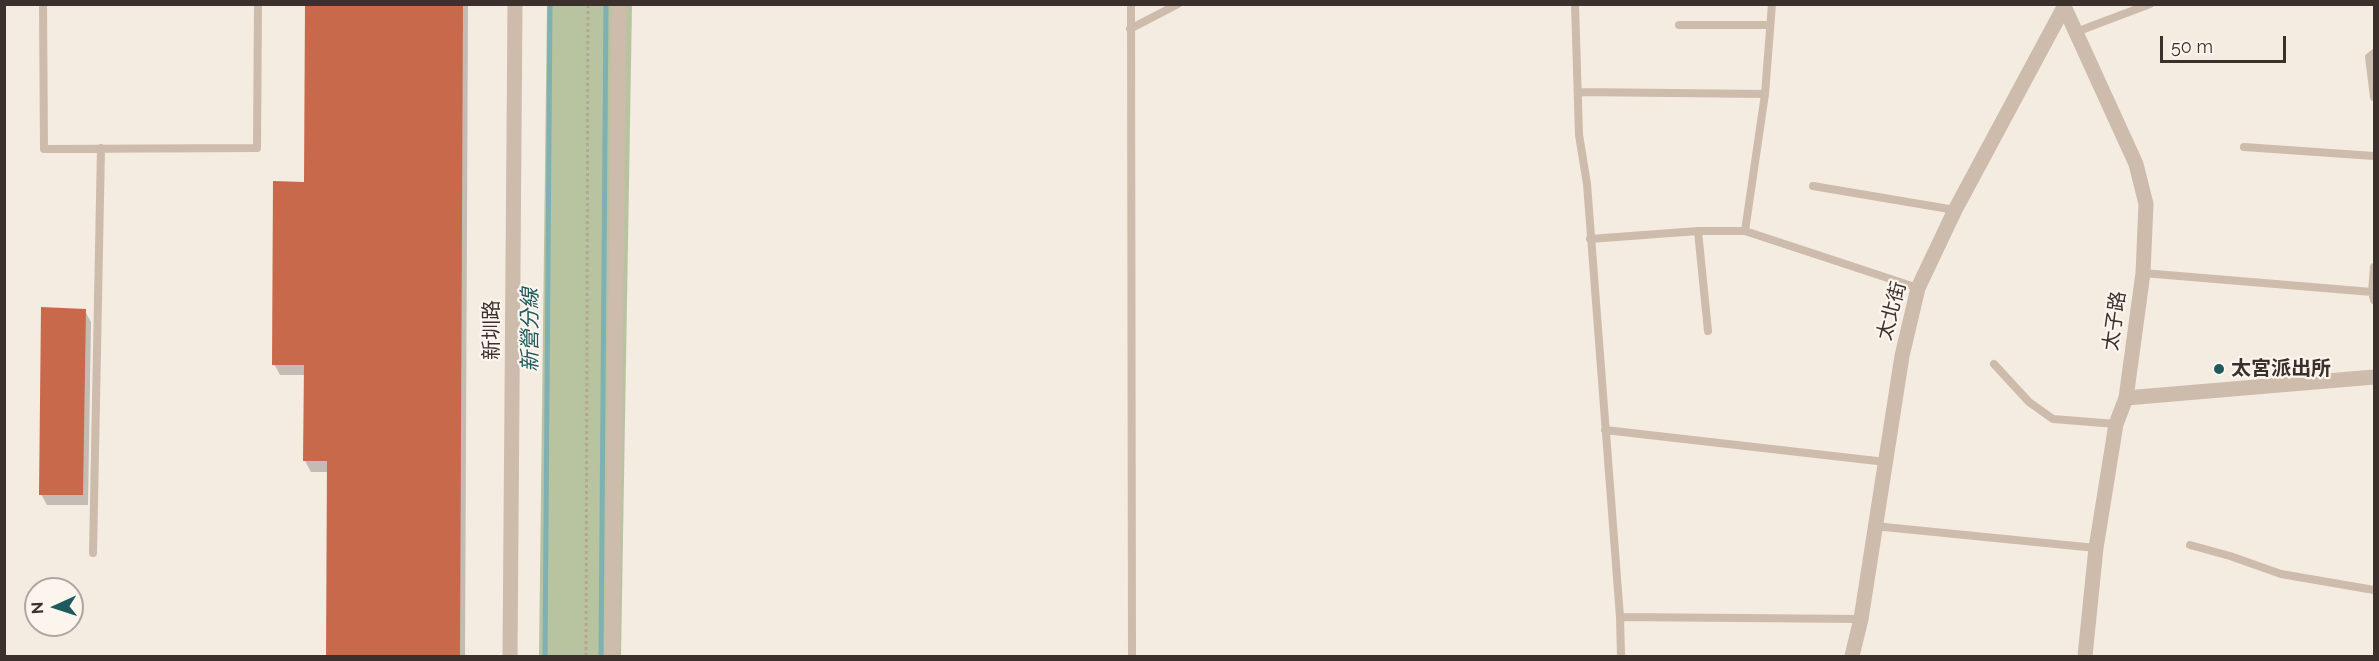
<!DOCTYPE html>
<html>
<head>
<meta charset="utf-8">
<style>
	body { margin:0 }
	#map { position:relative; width:2379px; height:661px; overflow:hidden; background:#f4ebe1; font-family:Raleway,sans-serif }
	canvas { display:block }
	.frame { position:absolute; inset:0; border:6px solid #3b302b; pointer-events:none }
	.north { position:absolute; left:24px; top:577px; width:60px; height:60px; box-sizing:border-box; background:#fbf5ee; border:2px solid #aea6a0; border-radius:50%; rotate:267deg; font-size:16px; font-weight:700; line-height:24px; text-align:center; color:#3b302b }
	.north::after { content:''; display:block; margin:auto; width:21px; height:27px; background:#1f5a5e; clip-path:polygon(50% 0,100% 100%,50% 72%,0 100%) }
	.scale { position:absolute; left:2160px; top:36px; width:126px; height:27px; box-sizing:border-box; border:3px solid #3b302b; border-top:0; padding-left:8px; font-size:18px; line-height:21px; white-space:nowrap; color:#3b302b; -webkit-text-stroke:4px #fbf5ee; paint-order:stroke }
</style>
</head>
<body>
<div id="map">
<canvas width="2379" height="661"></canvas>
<div class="frame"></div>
<div class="north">N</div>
<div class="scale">50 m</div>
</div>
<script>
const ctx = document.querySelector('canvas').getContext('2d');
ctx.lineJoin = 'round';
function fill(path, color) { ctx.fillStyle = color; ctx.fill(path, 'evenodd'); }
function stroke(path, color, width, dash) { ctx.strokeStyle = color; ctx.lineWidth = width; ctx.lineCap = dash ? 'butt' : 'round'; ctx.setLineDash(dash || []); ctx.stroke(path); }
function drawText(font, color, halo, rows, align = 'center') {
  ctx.font = font + ' Raleway,"Noto Sans TC",sans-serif'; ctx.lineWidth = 4.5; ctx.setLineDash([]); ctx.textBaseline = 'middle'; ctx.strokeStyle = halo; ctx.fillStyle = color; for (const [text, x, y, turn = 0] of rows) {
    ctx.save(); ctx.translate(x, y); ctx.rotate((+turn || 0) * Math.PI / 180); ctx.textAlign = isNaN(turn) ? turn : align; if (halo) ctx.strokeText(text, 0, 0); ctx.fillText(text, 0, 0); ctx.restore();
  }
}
const green = new Path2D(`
	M 547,5 L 632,5 L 621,656 L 539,656 Z`);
const shadow = new Path2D(`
	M 307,4 L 468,4 L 465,656 L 328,656 L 329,472 L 311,472 L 305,461 L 305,375 L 280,375 L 274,364 L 306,183 Z
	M 85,311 L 91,322 L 88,505 L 47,505 L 41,494 Z`);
const stream = new Path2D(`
	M 545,656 L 550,4
	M 601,656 L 606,4`);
const building = new Path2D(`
	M 305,4 L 463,4 L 460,657 L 326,657 L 327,461 L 303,461 L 304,365 L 272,365 L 273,181 L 304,182 Z
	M 41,307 L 86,309 L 83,495 L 39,495 Z`);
const path = new Path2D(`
	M 586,656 L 588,4`);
const service = new Path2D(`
	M 43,4 L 44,149 L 257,148 L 258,4
	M 1131,4 L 1132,656
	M 1575,4 L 1579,135 L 1587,184 L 1620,617 L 1621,656
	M 1679,25 L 1770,25
	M 1130,29 L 1178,4
	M 2076,32 L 2150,4
	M 2374,53 L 2369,57 L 2374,97
	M 1578,92 L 1765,94
	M 2244,147 L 2374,156
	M 1813,186 L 1955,210
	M 1698,231 L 1708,331
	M 1745,231 L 1918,288
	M 1590,239 L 1698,231 L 1745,231 L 1765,94 L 1772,4
	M 2374,267 L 2372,292 L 2374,300
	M 2143,273 L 2372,292
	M 1994,364 L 2029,402 L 2053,419 L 2116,424
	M 1605,430 L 1886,462
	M 1874,526 L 2096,548
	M 2190,545 L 2230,556 L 2281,574 L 2374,590
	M 93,553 L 101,148
	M 1620,617 L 1861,619`);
const minor = new Path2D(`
	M 510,656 L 515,4
	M 612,656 L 619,4
	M 1852,656 L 1861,619 L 1902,356 L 1918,288 L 1955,210 L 2064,7
	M 2085,656 L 2096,548 L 2116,424 L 2126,398`);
const tertiary = new Path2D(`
	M 2063,4 L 2136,164 L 2146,204 L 2143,273 L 2126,398 L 2374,377`);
const markers = [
	[2219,369,6,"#1f5a5e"]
];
const streetNames = [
	["太北街",1892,311,-75],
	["太子路",2115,321,-82],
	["新圳路",492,330,-90]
];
const poiNames = [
	["太宮派出所",2231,369]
];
const waterNames = [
	["新營分線",531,330,-90]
];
fill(green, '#b8c4a0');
fill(shadow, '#0003');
stroke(stream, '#7fb0b2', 5);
fill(building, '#c8694b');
stroke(path, '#b9a596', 3, [3, 3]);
stroke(service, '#cdbbac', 8);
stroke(minor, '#cdbbac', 15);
stroke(tertiary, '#cdbbac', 15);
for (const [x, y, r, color] of markers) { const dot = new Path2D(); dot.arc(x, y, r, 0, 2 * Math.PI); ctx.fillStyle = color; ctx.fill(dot); stroke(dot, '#fbf5ee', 2); }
drawText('20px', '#3b302b', '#fbf5ee', streetNames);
drawText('bold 20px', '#3b302b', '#fbf5ee', poiNames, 'left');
drawText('italic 21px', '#1f5a5e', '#fbf5ee', waterNames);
</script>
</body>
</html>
